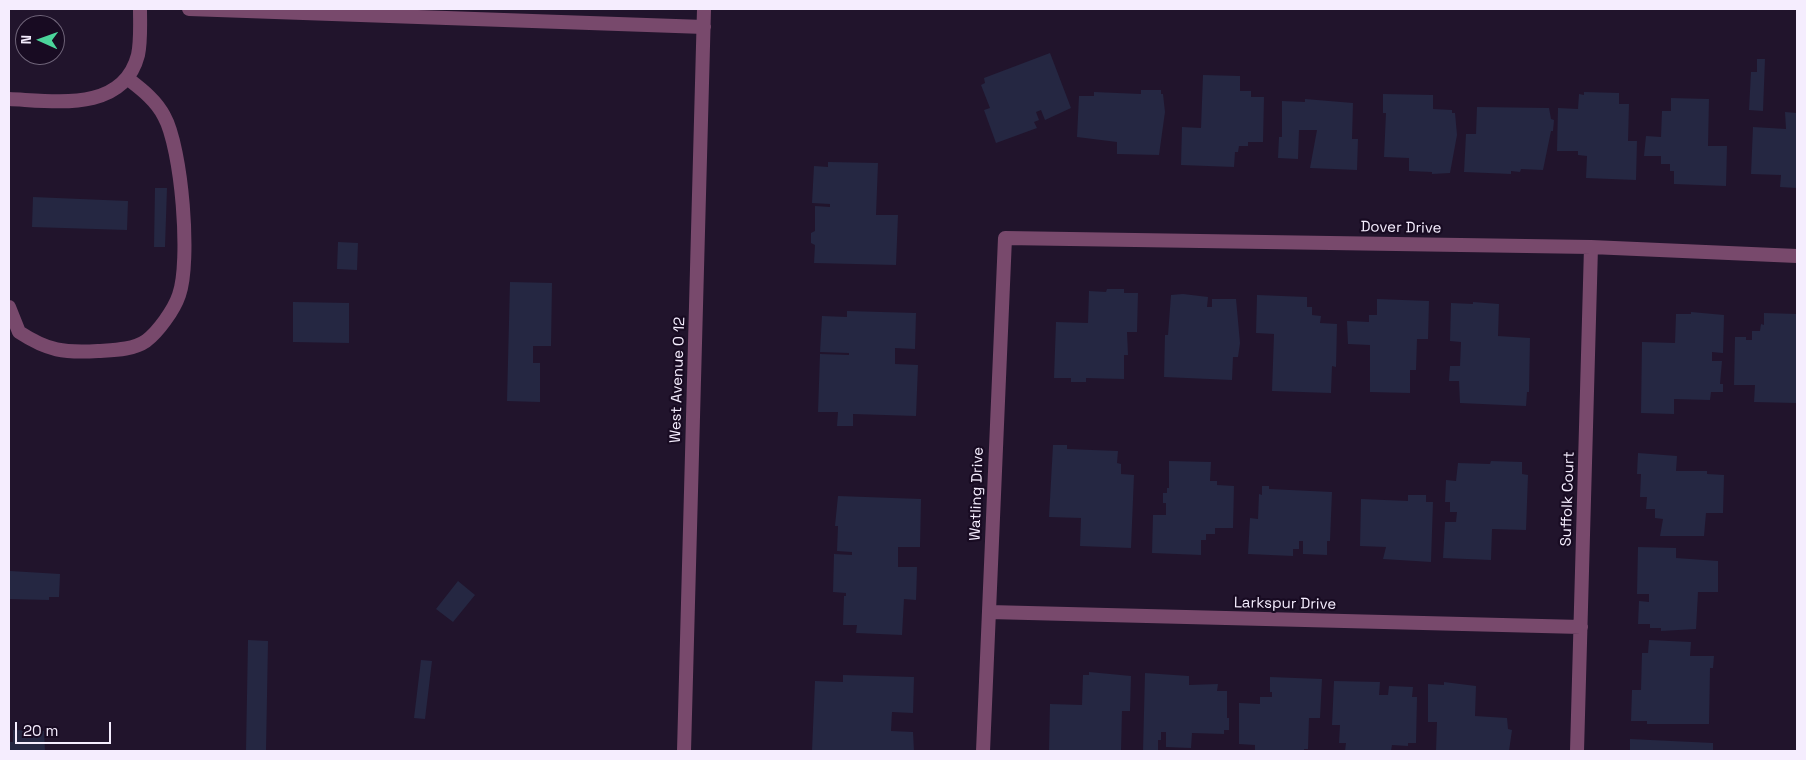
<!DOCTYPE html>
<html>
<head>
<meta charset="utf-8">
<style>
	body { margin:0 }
	#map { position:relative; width:1806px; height:760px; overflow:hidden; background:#21142c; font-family:"Space Grotesk",sans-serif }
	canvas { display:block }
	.frame { position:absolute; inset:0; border:10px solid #f5edfe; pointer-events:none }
	.north { position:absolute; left:15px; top:15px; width:50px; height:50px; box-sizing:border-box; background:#180b22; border:1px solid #70657a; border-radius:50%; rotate:272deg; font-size:14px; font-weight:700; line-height:20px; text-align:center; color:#f5edfe }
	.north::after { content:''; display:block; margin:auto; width:18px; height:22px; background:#4bd49b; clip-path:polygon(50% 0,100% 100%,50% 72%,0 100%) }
	.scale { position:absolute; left:15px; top:722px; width:96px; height:22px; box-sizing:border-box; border:2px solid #f5edfe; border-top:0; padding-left:6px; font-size:15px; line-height:18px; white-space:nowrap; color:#f5edfe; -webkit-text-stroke:4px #180b22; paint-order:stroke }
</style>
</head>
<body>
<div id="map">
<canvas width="1806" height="760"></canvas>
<div class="frame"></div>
<div class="north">N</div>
<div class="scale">20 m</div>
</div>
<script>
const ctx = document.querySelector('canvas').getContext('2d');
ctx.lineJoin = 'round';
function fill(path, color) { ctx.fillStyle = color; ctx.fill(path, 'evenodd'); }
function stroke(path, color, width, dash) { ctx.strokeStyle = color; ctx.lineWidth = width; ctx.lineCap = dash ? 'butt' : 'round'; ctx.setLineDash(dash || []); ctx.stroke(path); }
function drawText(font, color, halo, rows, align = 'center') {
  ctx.font = font + ' "Space Grotesk",sans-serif'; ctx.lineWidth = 4.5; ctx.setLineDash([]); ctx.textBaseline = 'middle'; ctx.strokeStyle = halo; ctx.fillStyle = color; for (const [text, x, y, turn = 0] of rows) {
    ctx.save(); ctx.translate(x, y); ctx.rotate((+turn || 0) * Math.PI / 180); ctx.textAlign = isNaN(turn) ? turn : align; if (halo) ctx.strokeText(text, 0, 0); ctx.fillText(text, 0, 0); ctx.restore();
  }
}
const building = new Path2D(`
	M 1050,53 L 1071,108 L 1045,120 L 1041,110 L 1036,112 L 1039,120 L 1034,122 L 1037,128 L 996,143 L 984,110 L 990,108 L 981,85 L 985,83 L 984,78 Z
	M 1757,59 L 1765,59 L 1763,111 L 1749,110 L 1751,72 L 1757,72 Z
	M 1203,75 L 1240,76 L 1240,91 L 1251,91 L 1251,97 L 1264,97 L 1263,142 L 1248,142 L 1248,146 L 1239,146 L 1238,152 L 1235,152 L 1234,167 L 1181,165 L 1182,127 L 1201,128 Z
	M 1141,90 L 1161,90 L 1161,94 L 1163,94 L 1165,112 L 1159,155 L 1117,154 L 1117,142 L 1077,137 L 1079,96 L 1094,96 L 1094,92 L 1141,94 Z
	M 1584,92 L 1619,93 L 1619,104 L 1629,104 L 1628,141 L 1637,141 L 1636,180 L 1586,178 L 1587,156 L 1578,155 L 1578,151 L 1557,151 L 1558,108 L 1578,109 L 1579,94 L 1584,95 Z
	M 1383,94 L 1433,95 L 1433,109 L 1452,110 L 1452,113 L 1455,113 L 1457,135 L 1450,173 L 1432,174 L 1432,172 L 1409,171 L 1409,158 L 1384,157 L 1386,113 L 1383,113 Z
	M 1671,98 L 1709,99 L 1708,146 L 1727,146 L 1726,186 L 1674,184 L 1674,171 L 1670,171 L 1670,164 L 1661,164 L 1661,156 L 1644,156 L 1646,136 L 1661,137 L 1662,111 L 1671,111 Z
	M 1305,99 L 1353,103 L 1352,139 L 1358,139 L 1357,170 L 1310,168 L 1317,130 L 1299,130 L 1298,159 L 1278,158 L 1279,137 L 1282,137 L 1282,101 L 1305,102 Z
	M 1477,107 L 1549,108 L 1551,119 L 1554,120 L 1553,131 L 1551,131 L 1543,170 L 1521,169 L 1520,172 L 1511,171 L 1511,174 L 1464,172 L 1466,134 L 1476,134 Z
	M 1785,112 L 1797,113 L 1797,188 L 1780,187 L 1781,175 L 1751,174 L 1753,127 L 1786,129 Z
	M 828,162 L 878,163 L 876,215 L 898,215 L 896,265 L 814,263 L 815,245 L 811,243 L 811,233 L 815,231 L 815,206 L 830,207 L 830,204 L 812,203 L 814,166 L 828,167 Z
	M 155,188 L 167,188 L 165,247 L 154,247 Z
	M 33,197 L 128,201 L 127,230 L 32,227 Z
	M 338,242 L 358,243 L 357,270 L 337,269 Z
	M 510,282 L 552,283 L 551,346 L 533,346 L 533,363 L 540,363 L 540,402 L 507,401 Z
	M 1107,289 L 1124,289 L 1124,293 L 1138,293 L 1137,332 L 1127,332 L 1128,355 L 1124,355 L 1124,379 L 1086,378 L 1086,382 L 1071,382 L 1071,378 L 1054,378 L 1056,322 L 1088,323 L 1089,291 L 1106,292 Z
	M 1183,294 L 1208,297 L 1207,307 L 1212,307 L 1212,299 L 1236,299 L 1240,343 L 1238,357 L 1233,357 L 1232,380 L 1164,377 L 1165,335 L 1168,335 L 1171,295 Z
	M 1257,295 L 1307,297 L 1307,307 L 1312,307 L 1312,315 L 1321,316 L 1320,323 L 1337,324 L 1336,367 L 1332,366 L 1331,393 L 1272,391 L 1274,334 L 1256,333 Z
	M 1377,299 L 1429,301 L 1428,339 L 1417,339 L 1416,370 L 1410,370 L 1410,393 L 1370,392 L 1370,345 L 1348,344 L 1347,321 L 1369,322 L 1369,315 L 1377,315 Z
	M 293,302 L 349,303 L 349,343 L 293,342 Z
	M 1473,302 L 1499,304 L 1498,336 L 1530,338 L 1529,392 L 1527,392 L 1526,406 L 1460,403 L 1459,381 L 1449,381 L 1450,366 L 1460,366 L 1461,342 L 1450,341 L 1451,303 L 1473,304 Z
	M 847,311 L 916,313 L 915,349 L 895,348 L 895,364 L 918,365 L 916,416 L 853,414 L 853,426 L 837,426 L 838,412 L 818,412 L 820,354 L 849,355 L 849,353 L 820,352 L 822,316 L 847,317 Z
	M 1691,312 L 1724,315 L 1723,353 L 1712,352 L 1712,361 L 1722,361 L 1720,384 L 1723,384 L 1723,392 L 1711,392 L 1710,400 L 1674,399 L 1674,414 L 1641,413 L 1642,342 L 1675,343 L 1676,314 L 1691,314 Z
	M 1764,313 L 1797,314 L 1796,403 L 1754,402 L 1755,385 L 1734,385 L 1735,337 L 1746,337 L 1746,340 L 1752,340 L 1752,331 L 1760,331 L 1761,324 L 1764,325 Z
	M 1053,445 L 1067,445 L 1067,449 L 1118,451 L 1117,463 L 1121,464 L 1121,474 L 1134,475 L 1131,548 L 1080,546 L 1081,518 L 1049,517 Z
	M 1638,453 L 1677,456 L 1676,471 L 1707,471 L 1707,474 L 1724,475 L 1723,513 L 1706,513 L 1704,536 L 1660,536 L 1663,519 L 1655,518 L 1655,509 L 1646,509 L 1647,497 L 1640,497 L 1641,474 L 1637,474 Z
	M 1169,461 L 1211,462 L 1210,481 L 1217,481 L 1217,485 L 1234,486 L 1233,528 L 1215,528 L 1215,534 L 1206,534 L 1206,540 L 1201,540 L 1201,555 L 1152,553 L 1153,515 L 1166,515 L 1166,503 L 1163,503 L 1163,493 L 1167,493 L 1167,488 L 1169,488 Z
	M 1491,461 L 1522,462 L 1522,474 L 1528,475 L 1526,530 L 1492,529 L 1491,560 L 1443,558 L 1445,522 L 1456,522 L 1457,512 L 1450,512 L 1450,502 L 1445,502 L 1446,480 L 1456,481 L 1458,463 L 1490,464 Z
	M 1262,486 L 1269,486 L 1269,489 L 1332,492 L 1330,541 L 1327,541 L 1327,555 L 1303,554 L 1303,541 L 1299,541 L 1299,549 L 1293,549 L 1293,556 L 1248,554 L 1250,518 L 1258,519 L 1259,494 L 1262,495 Z
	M 1408,495 L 1426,495 L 1426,502 L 1433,502 L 1431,562 L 1383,559 L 1386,547 L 1360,546 L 1361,499 L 1408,501 Z
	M 838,496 L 921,499 L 920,547 L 898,547 L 898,567 L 917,567 L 916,600 L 904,599 L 902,635 L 856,633 L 857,625 L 843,625 L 844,596 L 846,596 L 846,593 L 833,592 L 834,554 L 852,555 L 852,552 L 837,551 L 838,526 L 835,526 Z
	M 1638,547 L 1676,548 L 1676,558 L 1718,561 L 1718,592 L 1698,592 L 1696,629 L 1661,631 L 1661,628 L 1650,628 L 1650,624 L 1638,624 L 1639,601 L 1649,602 L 1649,594 L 1637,594 Z
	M 10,571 L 60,574 L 59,597 L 49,597 L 49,600 L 9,599 Z
	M 458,581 L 475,595 L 453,622 L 436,609 Z
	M 248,640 L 268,641 L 266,751 L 246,751 Z
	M 1649,640 L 1691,642 L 1690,656 L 1714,656 L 1713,668 L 1710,668 L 1709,724 L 1647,724 L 1647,721 L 1631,721 L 1632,690 L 1641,690 L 1642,653 L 1648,653 Z
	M 421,660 L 432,661 L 425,719 L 414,718 Z
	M 1089,672 L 1131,676 L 1130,711 L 1122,711 L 1121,751 L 1049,751 L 1050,704 L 1082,705 L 1083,675 L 1089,675 Z
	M 1145,673 L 1189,676 L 1189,685 L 1218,684 L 1217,691 L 1227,691 L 1227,718 L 1229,718 L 1229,730 L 1224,730 L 1224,734 L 1192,733 L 1191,748 L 1166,747 L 1166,732 L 1161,732 L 1161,740 L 1158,740 L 1158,751 L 1143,751 Z
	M 843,675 L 914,677 L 913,713 L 892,712 L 891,731 L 913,732 L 914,751 L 812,751 L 815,681 L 843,682 Z
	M 1270,677 L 1322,679 L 1320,718 L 1309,718 L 1308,749 L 1304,749 L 1304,751 L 1255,751 L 1255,745 L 1239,744 L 1239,703 L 1260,704 L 1260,697 L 1272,697 L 1272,692 L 1270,692 Z
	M 1334,681 L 1380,682 L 1379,695 L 1388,695 L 1389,686 L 1413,687 L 1412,697 L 1417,697 L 1416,743 L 1408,743 L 1408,746 L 1392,745 L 1391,751 L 1345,751 L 1346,743 L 1339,743 L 1340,725 L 1332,725 Z
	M 1444,682 L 1476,686 L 1475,716 L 1507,718 L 1508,729 L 1512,730 L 1509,751 L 1436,751 L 1437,722 L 1428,722 L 1428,684 L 1444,685 Z
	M 13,730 L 44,731 L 45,751 L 9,751 L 9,742 L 13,742 Z
	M 1630,739 L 1713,743 L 1713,751 L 1630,751 Z`);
const service = new Path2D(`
	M 9,99 C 54,101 123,113 138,55 C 141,41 140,24 140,9
	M 9,307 L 19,332 C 48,351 64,353 98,351 C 113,350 133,350 146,341 C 158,332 174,310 179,295 C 191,262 182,148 164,116 C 156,100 141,89 127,78`);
const minor = new Path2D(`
	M 189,9 L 704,27
	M 989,612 L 1581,627
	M 684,751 L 704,9
	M 983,751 L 1005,238 L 1591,247 L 1797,256
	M 1577,751 L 1591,247`);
const streetNames = [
	["Dover Drive",1401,228,1],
	["West Avenue O 12",678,380,-88],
	["Watling Drive",977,494,-88],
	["Suffolk Court",1568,499,-88],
	["Larkspur Drive",1285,604,1]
];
fill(building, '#252742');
stroke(service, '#78496c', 14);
stroke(minor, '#78496c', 14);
drawText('15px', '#f5edfe', '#180b22', streetNames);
</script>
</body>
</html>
